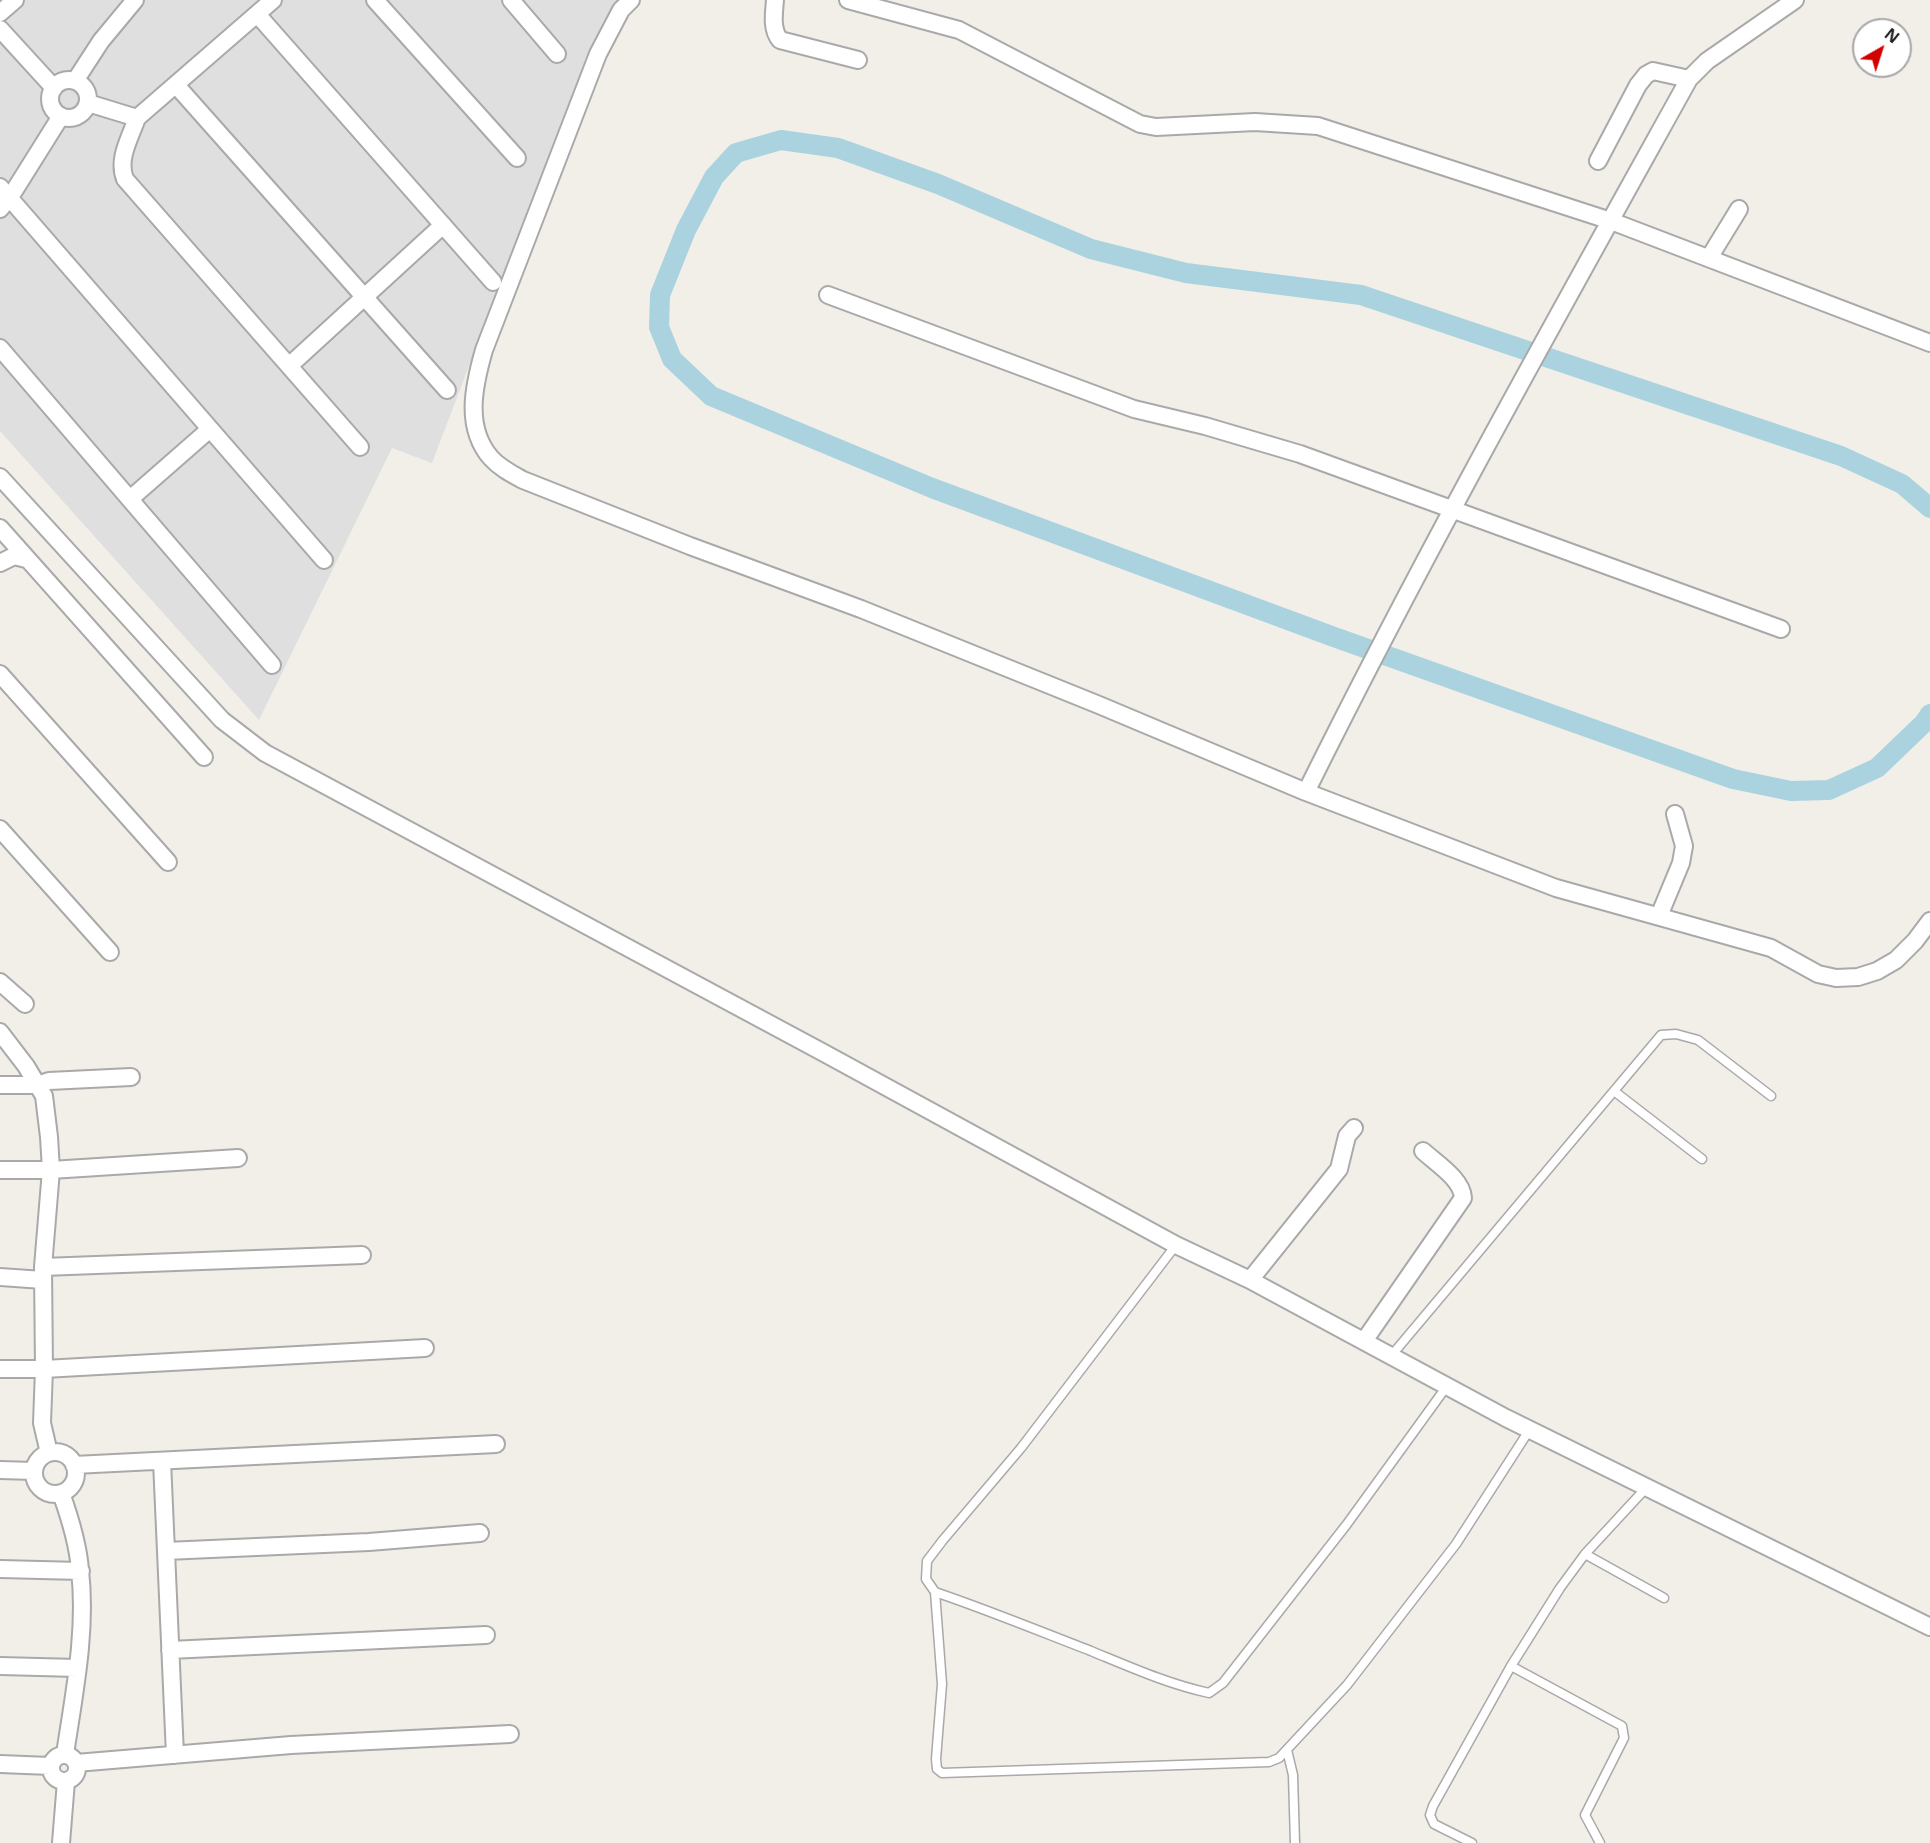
<!DOCTYPE html>
<html>
<head>
<meta charset="utf-8">
<style>
	body { margin:0 }
	#map { position:relative; width:1930px; height:1843px; overflow:hidden; background:#f2efe9; font-family:"Open Sans",sans-serif }
	canvas { display:block }
	.north { position:absolute; left:1852px; top:18px; width:60px; height:60px; box-sizing:border-box; background:#fff; border:2px solid #a7a7a7; border-radius:50%; rotate:39deg; font-size:16px; font-weight:700; line-height:24px; text-align:center; color:#222 }
	.north::after { content:''; display:block; margin:auto; width:21px; height:27px; background:#d40000; clip-path:polygon(50% 0,100% 100%,50% 72%,0 100%) }
</style>
</head>
<body>
<div id="map">
<canvas width="1930" height="1843"></canvas>
<div class="north">N</div>
</div>
<script>
const ctx = document.querySelector('canvas').getContext('2d');
ctx.lineJoin = 'round';
function fill(path, color) { ctx.fillStyle = color; ctx.fill(path, 'evenodd'); }
function stroke(path, color, width, dash) { ctx.strokeStyle = color; ctx.lineWidth = width; ctx.lineCap = dash ? 'butt' : 'round'; ctx.setLineDash(dash || []); ctx.stroke(path); }
const residential = new Path2D(`
	M 0,0 L 618,0 L 553,146 L 432,463 L 392,448 L 259,720 L 0,431 Z`);
const canal = new Path2D(`
	M 1930,508 L 1902,484 L 1841,456 L 1361,295 L 1186,273 L 1091,249 L 938,184 L 838,148 L 781,140 L 736,153 L 714,177 L 686,230 L 660,295 L 659,327 L 672,359 L 711,396 L 932,488 L 1334,637 L 1733,779 L 1791,791 L 1829,790 L 1877,768 L 1924,723 L 1930,714`);
const service = new Path2D(`
	M 1614,1091 L 1702,1159
	M 1176,1245 L 1021,1448 L 943,1540 L 927,1561 L 926,1579 L 935,1592 L 942,1684 L 936,1759 L 937,1769 L 942,1773 L 1269,1762 L 1279,1758 L 1347,1685 L 1456,1544 L 1530,1429
	M 1391,1356 L 1661,1035 L 1676,1034 L 1698,1040 L 1771,1096
	M 1585,1554 L 1664,1598
	M 935,1592 C 988,1610 1039,1631 1091,1651 C 1130,1667 1168,1684 1209,1693 L 1223,1683 L 1347,1524 L 1447,1386
	M 1511,1666 L 1622,1726 L 1624,1738 L 1585,1815 L 1600,1843
	M 1287,1750 L 1293,1775 L 1295,1843
	M 1472,1843 L 1434,1824 L 1430,1815 L 1433,1806 L 1511,1666 L 1560,1588 L 1585,1554 L 1646,1488`);
const minor = new Path2D(`
	M 375,0 L 517,158
	M 511,0 L 557,54
	M 631,0 L 621,10 L 598,54 L 484,350 C 474,385 464,427 491,458 C 500,468 512,474 523,480 L 690,546 L 861,609 L 1099,705 L 1306,792 L 1556,888 L 1771,948 L 1818,974 L 1836,978 L 1858,977 L 1877,971 L 1896,960 L 1915,941 L 1930,921
	M 775,0 C 774,13 771,29 780,40 L 858,60
	M 848,0 L 959,30 L 1140,124 L 1156,127 L 1255,122 L 1318,126 L 1611,221 L 1930,343
	M 0,13 L 15,0
	M 257,14 L 493,282
	M 0,29 L 54,88
	M50 99a19 19 0 1 1 38 0a19 19 0 1 1-38 0Z
	M 75,81 L 101,41 L 135,0
	M 176,85 L 447,390
	M 88,103 L 137,118 L 273,0
	M 137,118 C 130,138 117,159 125,179 L 360,447
	M 1598,161 L 1638,85 L 1646,75 L 1653,71 L 1689,79
	M 0,187 L 324,560
	M 0,209 L 14,191 L 61,116
	M 1709,258 L 1739,209
	M 828,295 L 1134,409 L 1205,426 L 1300,454 L 1781,629
	M 0,348 L 272,665
	M 289,366 L 443,225
	M 0,477 L 222,720 L 265,753 L 824,1053 L 1176,1245 L 1250,1280 L 1506,1418 L 1930,1627
	M 130,499 L 210,429
	M 0,528 L 204,757
	M 0,563 L 14,556 L 26,559
	M 0,674 L 168,862
	M 1306,792 C 1426,550 1558,315 1689,79 L 1707,61 L 1795,0
	M 0,829 L 110,952
	M 1659,916 L 1681,863 L 1684,846 L 1675,814
	M 0,982 L 25,1004
	M 0,1032 L 26,1066 L 44,1096 L 49,1137 L 51,1170 L 43,1267 L 44,1369 L 42,1423 L 49,1453
	M 0,1085 L 37,1085 L 49,1081 L 131,1077
	M 0,1170 L 51,1170 L 238,1158
	M 43,1267 L 362,1255
	M 0,1277 L 43,1280
	M 1250,1280 L 1339,1169 L 1347,1136 L 1354,1128
	M 1364,1341 L 1463,1198 C 1462,1179 1436,1163 1423,1151
	M 0,1369 L 44,1369 L 425,1348
	M34 1473a21 21 0 1 1 42 0a21 21 0 1 1-42 0Z
	M 162,1461 L 175,1755
	M 74,1465 L 496,1444
	M 0,1470 L 34,1471
	M 61,1493 C 70,1518 78,1543 80,1570 C 87,1631 74,1694 65,1754
	M 166,1551 L 369,1542 L 480,1533
	M 0,1569 L 81,1571
	M 170,1650 L 486,1635
	M 0,1666 L 77,1668
	M51 1768a13 13 0 1 1 26 0a13 13 0 1 1-26 0Z
	M 76,1763 L 291,1745 L 510,1734
	M 0,1764 L 50,1766
	M 61,1843 L 66,1781`);
fill(residential, '#e0dfdf');
stroke(canal, '#aad3df', 20);
stroke(service, '#a9a9a9', 11);
stroke(minor, '#a9a9a9', 20);
stroke(service, '#fff', 8);
stroke(minor, '#fff', 16);
</script>
</body>
</html>
